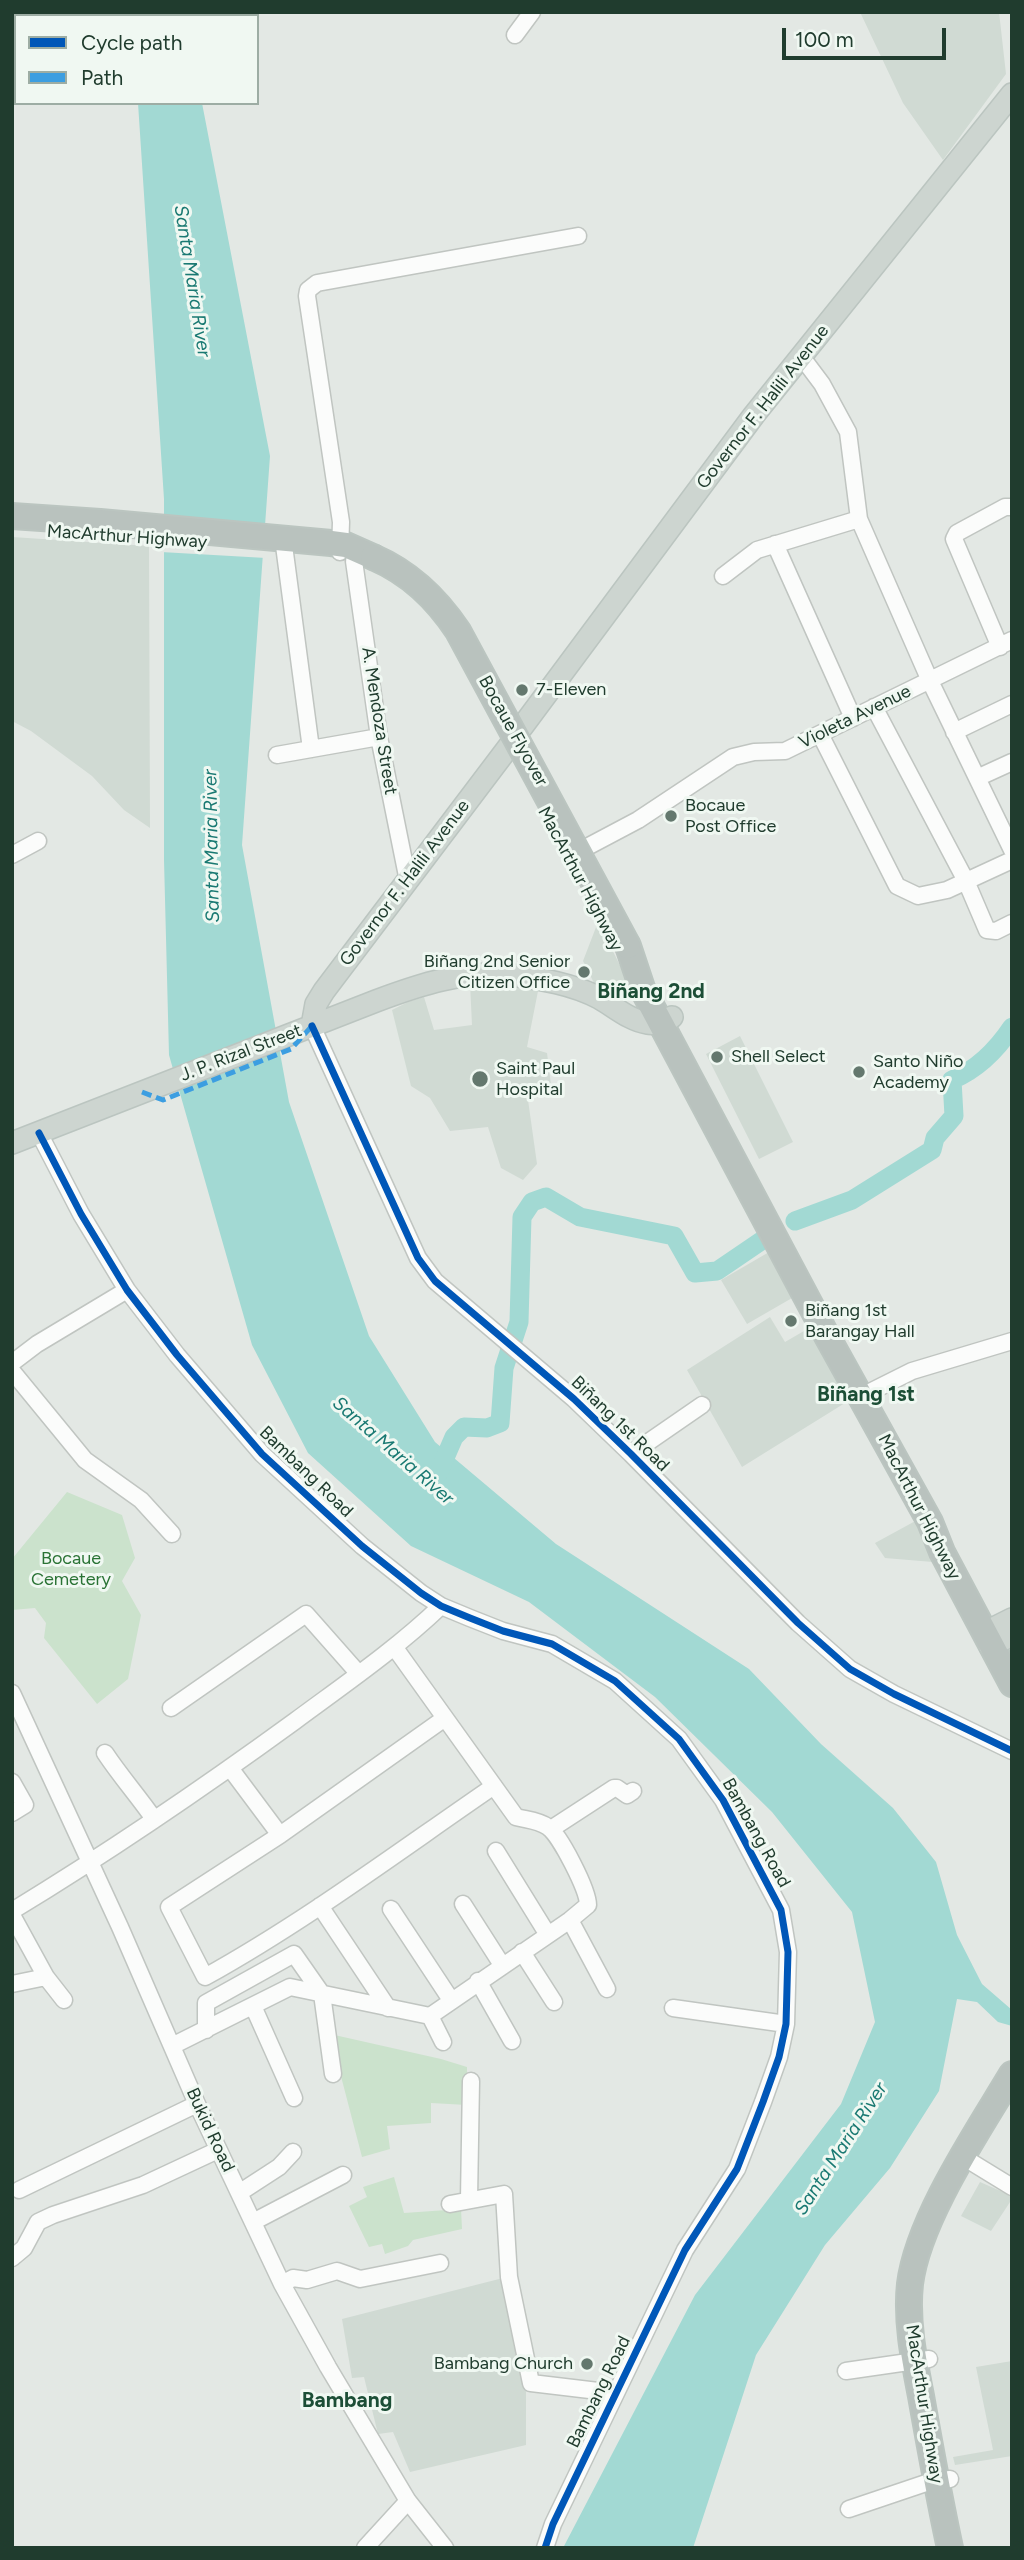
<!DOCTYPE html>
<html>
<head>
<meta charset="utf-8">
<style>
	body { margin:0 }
	#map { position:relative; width:1024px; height:2560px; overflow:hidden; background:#e3e8e4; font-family:Figtree,sans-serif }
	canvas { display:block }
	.frame { position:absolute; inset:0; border:14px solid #203c2e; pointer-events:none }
	.legend { position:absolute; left:14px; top:14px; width:245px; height:91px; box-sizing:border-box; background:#f0f8f2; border:2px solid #9dada4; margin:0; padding:9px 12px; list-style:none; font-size:21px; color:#203c2e }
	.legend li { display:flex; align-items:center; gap:14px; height:35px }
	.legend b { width:35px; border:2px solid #9dada4 }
	.scale { position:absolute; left:782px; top:28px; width:164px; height:32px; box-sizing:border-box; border:4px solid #203c2e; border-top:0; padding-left:9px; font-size:21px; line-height:24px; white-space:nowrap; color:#203c2e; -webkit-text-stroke:5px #f0f8f2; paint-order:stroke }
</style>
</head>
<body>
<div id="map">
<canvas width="1024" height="2560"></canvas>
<div class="frame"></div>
<ul class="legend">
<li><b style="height:9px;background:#0057b8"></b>Cycle path</li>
<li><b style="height:9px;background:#3c9ee1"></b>Path</li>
</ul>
<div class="scale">100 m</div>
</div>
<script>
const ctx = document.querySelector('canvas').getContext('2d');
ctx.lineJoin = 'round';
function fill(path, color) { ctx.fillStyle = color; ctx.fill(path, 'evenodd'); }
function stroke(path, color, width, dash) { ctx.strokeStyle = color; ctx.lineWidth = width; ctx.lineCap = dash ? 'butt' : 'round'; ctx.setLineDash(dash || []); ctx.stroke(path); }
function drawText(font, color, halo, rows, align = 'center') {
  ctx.font = font + ' Figtree,sans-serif'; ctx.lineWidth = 6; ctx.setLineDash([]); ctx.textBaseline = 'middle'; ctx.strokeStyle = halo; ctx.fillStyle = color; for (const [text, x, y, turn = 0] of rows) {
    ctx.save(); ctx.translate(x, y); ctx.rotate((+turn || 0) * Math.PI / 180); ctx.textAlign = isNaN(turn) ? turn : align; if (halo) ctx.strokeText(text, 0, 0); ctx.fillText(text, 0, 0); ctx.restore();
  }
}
const built = new Path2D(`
	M 860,12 L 999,12 L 1006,74 L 943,160 L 903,103 Z
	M 12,537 L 149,546 L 150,828 L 124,810 L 92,776 L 31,731 L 12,721 Z
	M 598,922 L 629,983 L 613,994 L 595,985 L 583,961 Z
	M 470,983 L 539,986 L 527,1047 L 547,1053 L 552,1093 L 528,1100 L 537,1164 L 523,1180 L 501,1168 L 488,1127 L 450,1131 L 430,1098 L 411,1086 L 392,1010 L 408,1002 L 424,997 L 434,1030 L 472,1025 Z
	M 740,1036 L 793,1142 L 759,1159 L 706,1054 Z
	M 776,1248 L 799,1294 L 747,1324 L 721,1280 Z
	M 770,1317 L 785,1342 L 816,1324 L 853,1398 L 742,1467 L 687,1370 Z
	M 919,1519 L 933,1562 L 885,1558 L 875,1543 Z
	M 980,2182 L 1012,2196 L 1012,2199 L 991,2231 L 961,2216 Z
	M 507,2277 L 526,2387 L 526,2445 L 410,2472 L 393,2432 L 378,2434 L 364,2377 L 352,2378 L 342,2319 Z
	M 1012,2361 L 1012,2456 L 955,2465 L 953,2457 L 993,2450 L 976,2367 Z`);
const green = new Path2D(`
	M 67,1492 L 122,1515 L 135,1558 L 122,1581 L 141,1615 L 128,1679 L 97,1704 L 44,1638 L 46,1623 L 35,1608 L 12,1610 L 12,1559 Z
	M 330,2034 L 441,2059 L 467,2067 L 467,2105 L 431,2103 L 431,2123 L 387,2126 L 390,2149 L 362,2157 Z
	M 394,2177 L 404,2213 L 461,2209 L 462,2229 L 413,2240 L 408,2246 L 385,2254 L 382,2244 L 369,2247 L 349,2206 L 367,2197 L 363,2187 Z`);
const water = new Path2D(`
	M 113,12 L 184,12 L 185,16 L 114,16 Z
	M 138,103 L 202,103 L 270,456 L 242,845 L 289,1102 L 369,1336 L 435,1442 L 556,1544 L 749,1669 L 821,1744 L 893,1808 L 936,1862 L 957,1935 L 982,1984 L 1012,2010 L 1012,2026 L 998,2022 L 977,2002 L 957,1999 L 939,2091 L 890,2168 L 825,2245 L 756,2355 L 693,2548 L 563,2548 L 695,2295 L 841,2104 L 875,2022 L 852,1912 L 772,1812 L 655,1697 L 529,1602 L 411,1546 L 308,1453 L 252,1345 L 169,1055 L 164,860 L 164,499 Z`);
const pier = new Path2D(`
	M 161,523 L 269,529 L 266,558 L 161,552 Z`);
const river = new Path2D(`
	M 795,1221 L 852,1200 L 932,1150 L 935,1138 L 954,1116 L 952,1080 C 978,1069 996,1051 1012,1027
	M 438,1474 L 454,1437 L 464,1427 L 487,1428 L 500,1423 L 504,1368 L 519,1322 L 522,1217 L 532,1202 L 546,1197 L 580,1217 L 674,1236 L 695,1273 L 717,1271 L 767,1237`);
const minor = new Path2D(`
	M 515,35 L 532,12
	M 801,356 L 822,384 L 848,432 L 859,519 L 930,681 L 1012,850
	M 283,538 L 311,749
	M 775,544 L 853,718
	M 340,552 L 341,522 L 307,296 L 308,290 L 317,283 L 578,236
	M 354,561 L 379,737 L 408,881
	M 723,576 L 757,550 L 859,519
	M 1000,647 L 954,539 L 957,533 L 1005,507 L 1012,507
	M 874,707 L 966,881 L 987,930 L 996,931 L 1012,923
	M 954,732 L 1012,704
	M 820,734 L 897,886 L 918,896 L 947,890 L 1012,860
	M 277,755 L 379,737
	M 977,778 L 1012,762
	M 587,847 L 638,820 L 733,757 L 754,752 L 785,751 L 1012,640
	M 12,855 L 38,841
	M 312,1026 L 418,1258 L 435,1281 L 574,1399 L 631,1454 L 798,1623 L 850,1669 L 894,1694 L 1012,1751
	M 39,1133 L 81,1214 L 127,1290 L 177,1355 L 262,1454 L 362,1546 L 421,1593 L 441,1606 L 470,1618 L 503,1631 L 552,1644 L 615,1681 L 679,1739 L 723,1800 L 781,1910 L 788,1952 L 786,2024 L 779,2057 L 763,2102 L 737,2169 L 685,2250 L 553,2524 L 545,2548
	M 12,1363 L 37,1344 L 127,1290
	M 12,1371 L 85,1460 L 141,1500 L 172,1534
	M 860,1397 L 912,1371 L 1012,1341
	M 631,1454 L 702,1405
	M 12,1693 L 120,1927 L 197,2104 L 282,2284 L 328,2367 L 408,2501 L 445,2548
	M 171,1708 L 306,1614 L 359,1674
	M 445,1718 L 280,1835 L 169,1907 L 205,1977 C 306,1921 399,1851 494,1786
	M 105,1753 C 121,1777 138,1796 154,1819
	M 230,1768 L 280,1835
	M 12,1782 L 25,1805 L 12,1813
	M 551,1829 L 614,1788 L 617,1788 L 627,1795 L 633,1791
	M 496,1851 L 548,1935
	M 463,1904 L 502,1965
	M 320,1906 L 388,2008
	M 391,1909 L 451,2000
	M 12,1911 C 109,1852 203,1788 295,1721 C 345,1684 396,1649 441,1606
	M 12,1915 L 46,1977 L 64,2000
	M 570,1920 L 607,1989
	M 522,1952 L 554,2002
	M 478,1981 L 512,2041
	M 12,1984 L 46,1977
	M 253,2006 L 294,2098
	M 673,2008 L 786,2024
	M 430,2016 L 443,2042
	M 206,2030 L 206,2003 L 294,1954 L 322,1994 L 333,2074
	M 172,2046 L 290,1987 L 430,2016 L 570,1920 L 588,1905 C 588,1890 560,1835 548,1827 C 538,1820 527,1820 516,1817 L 395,1648
	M 963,2157 L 1012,2187
	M 19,2190 L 197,2104
	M 239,2193 L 279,2167 L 293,2152
	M 469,2199 L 471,2081
	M 450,2204 L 504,2194 L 509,2277 L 531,2383 L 615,2393
	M 253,2222 L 343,2175
	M 12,2258 L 24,2248 L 38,2222 L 53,2215 L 143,2185 L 218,2150
	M 282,2284 L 293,2278 L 307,2280 L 337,2271 L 360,2279 L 440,2263
	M 846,2371 L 929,2359
	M 849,2509 L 929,2482 L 950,2479
	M 365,2548 L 408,2501`);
const major = new Path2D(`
	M 522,727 L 754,415 L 1012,94
	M 312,1026 L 316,1004 L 324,991 L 510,745
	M 12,1143 L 376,1001 C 421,984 464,970 512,975 C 541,979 573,984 599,998 C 615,1007 629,1020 647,1023 C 656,1025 664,1021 672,1017
	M 984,1633 L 1012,1619
	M 990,1646 L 1012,1635`);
const highway = new Path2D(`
	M 12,516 L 100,522 L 331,543 L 346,545 L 373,557
	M 628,946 L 642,988 L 828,1338 L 930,1522 L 942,1552 L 1012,1684
	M 950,2548 C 939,2497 930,2447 921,2396 C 914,2360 906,2321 910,2284 C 918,2219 978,2131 1012,2074`);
const highwayBridge = new Path2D(`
	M 373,557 C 410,573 436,598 458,631 L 628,946`);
const quiet = new Path2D(`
	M 142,1092 L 163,1100 L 291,1049 L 312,1026`);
const cycleway = new Path2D(`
	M 312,1026 L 418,1258 L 435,1281 L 574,1399 L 631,1454 L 798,1623 L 850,1669 L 894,1694 L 1012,1751
	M 39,1133 L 81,1214 L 127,1290 L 177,1355 L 262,1454 L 362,1546 L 421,1593 L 441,1606 L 470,1618 L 503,1631 L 552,1644 L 615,1681 L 679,1739 L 723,1800 L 781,1910 L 788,1952 L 786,2024 L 779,2057 L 763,2102 L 737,2169 L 685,2250 L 553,2524 L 545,2548`);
const markers = [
	[522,690,7,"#64786e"],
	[671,816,7,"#64786e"],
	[584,972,7,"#64786e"],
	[717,1057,7,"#64786e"],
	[859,1072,7,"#64786e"],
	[480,1079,9,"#64786e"],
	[791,1321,7,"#64786e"],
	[587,2364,7,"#64786e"]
];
const streetNames = [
	["Governor F. Halili Avenue",763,407,-52],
	["MacArthur Highway",127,537,4],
	["Violeta Avenue",855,717,-26],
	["A. Mendoza Street",379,721,81],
	["Bocaue Flyover",513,731,61],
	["MacArthur Highway",580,879,62],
	["Governor F. Halili Avenue",405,883,-53],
	["J. P. Rizal Street",241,1053,-21],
	["Biñang 1st Road",620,1424,44],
	["Bambang Road",306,1472,44],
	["MacArthur Highway",919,1507,63],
	["Bambang Road",756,1833,61],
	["Bukid Road",210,2130,65],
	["Bambang Road",599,2392,-64],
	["MacArthur Highway",924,2404,81]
];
const poiNames = [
	["7-Eleven",536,690],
	["Bocaue",685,806],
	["Post Office",685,827],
	["Biñang 2nd Senior",570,962,"right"],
	["Citizen Office",570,983,"right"],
	["Shell Select",731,1057],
	["Santo Niño",873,1062],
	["Academy",873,1083],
	["Saint Paul",496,1069],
	["Hospital",496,1090],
	["Biñang 1st",805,1311],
	["Barangay Hall",805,1332],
	["Bambang Church",573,2364,"right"]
];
const parkNames = [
	["Bocaue",71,1559],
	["Cemetery",71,1580]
];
const waterNames = [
	["Santa Maria River",192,281,81],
	["Santa Maria River",212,846,-91],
	["Santa Maria River",393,1451,41],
	["Santa Maria River",841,2149,-57]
];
const quarterNames = [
	["Biñang 2nd",651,992],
	["Biñang 1st",866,1395],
	["Bambang",347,2401]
];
fill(built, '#d0dad3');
fill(green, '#cbe2cc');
fill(water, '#a2d9d3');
fill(pier, '#e3e8e4');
stroke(river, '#a2d9d3', 19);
stroke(minor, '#c0c5c1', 19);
stroke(major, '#bbc5c0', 24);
stroke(highway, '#bbc5c0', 28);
stroke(minor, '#fbfcfb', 16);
stroke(major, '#cdd5d0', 21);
stroke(highway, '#b9c2be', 24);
stroke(highwayBridge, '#bbc5c0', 28, []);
stroke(highwayBridge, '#b9c2be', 24);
stroke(quiet, '#3c9ee1', 5, [10, 5]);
stroke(cycleway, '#0057b8', 7);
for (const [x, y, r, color] of markers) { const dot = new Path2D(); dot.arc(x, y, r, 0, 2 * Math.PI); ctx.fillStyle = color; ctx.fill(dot); stroke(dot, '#f0f8f2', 2.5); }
drawText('18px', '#203c2e', '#f0f8f2', streetNames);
drawText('18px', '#203c2e', '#f0f8f2', poiNames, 'left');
drawText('18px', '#2a7335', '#f0f8f2', parkNames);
drawText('italic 19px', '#197972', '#f0f8f2', waterNames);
drawText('bold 21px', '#1c4e36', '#f0f8f2', quarterNames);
</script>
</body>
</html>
